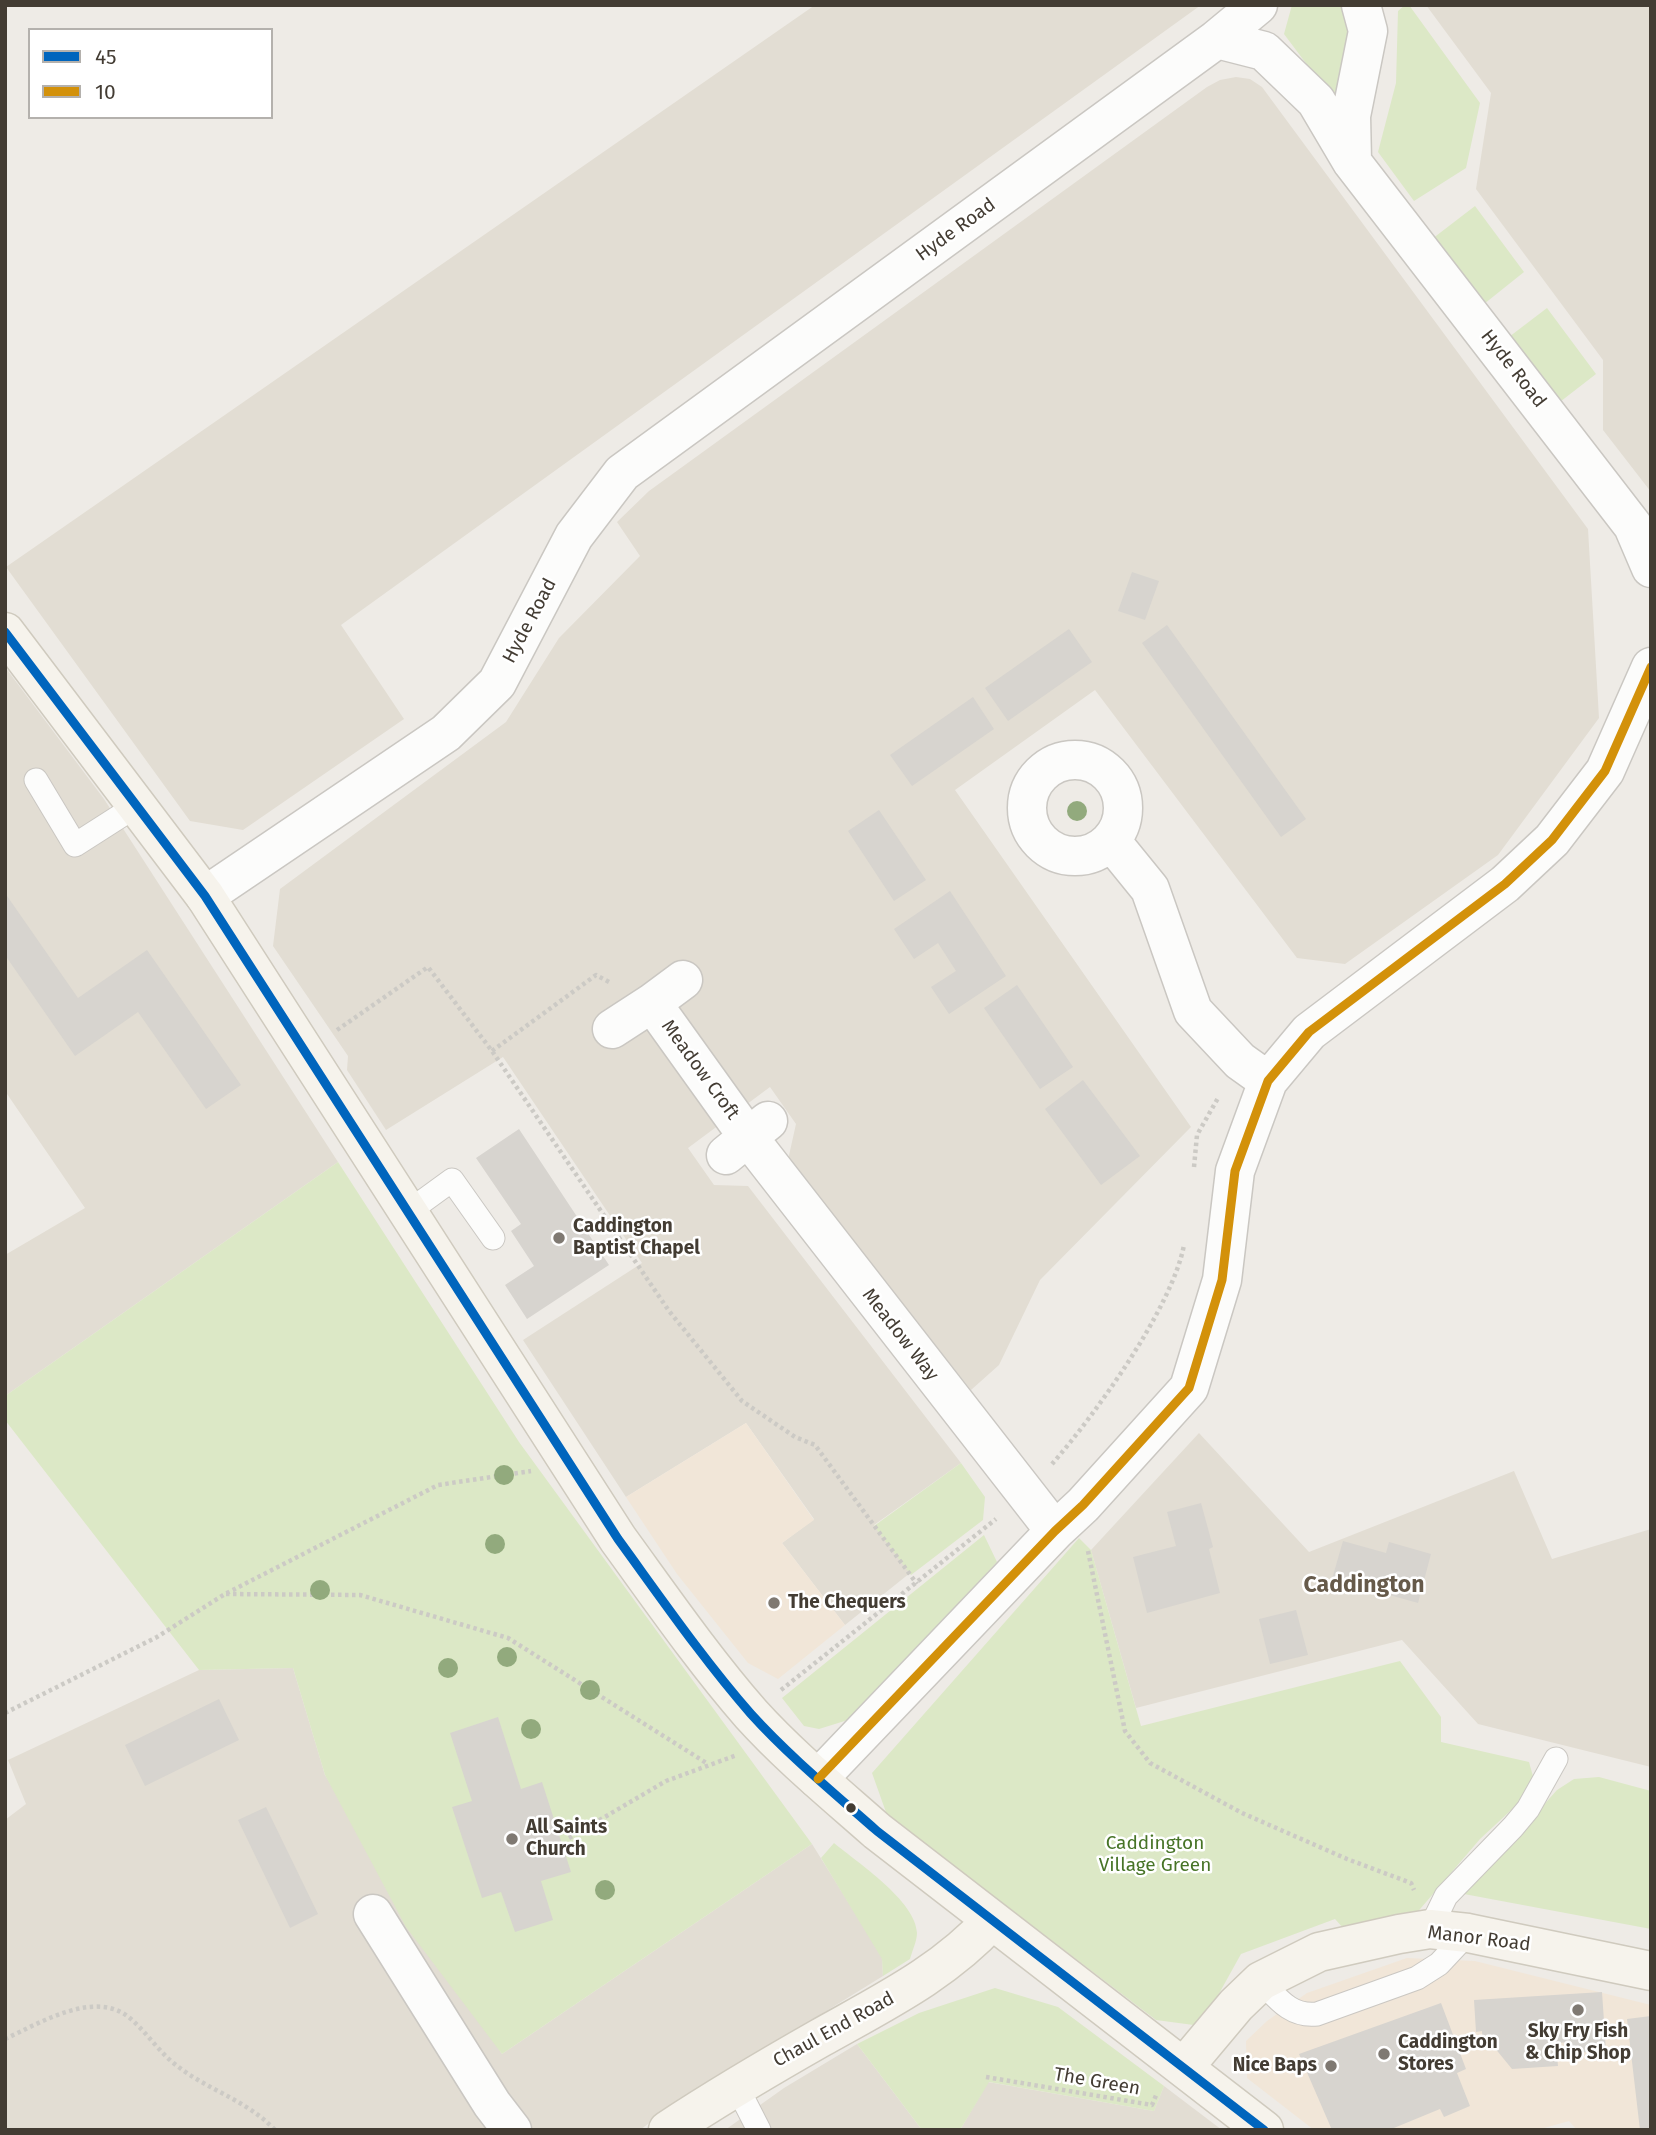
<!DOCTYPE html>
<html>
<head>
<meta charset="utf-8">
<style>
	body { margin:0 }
	#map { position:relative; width:1656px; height:2135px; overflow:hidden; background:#eeebe6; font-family:"Fira Sans",sans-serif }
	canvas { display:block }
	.frame { position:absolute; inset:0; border:7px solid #433c33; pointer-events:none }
	.legend { position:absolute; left:28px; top:28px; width:245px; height:91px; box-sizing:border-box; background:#fff; border:2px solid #b4b1ad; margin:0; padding:9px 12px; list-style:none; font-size:21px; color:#433c33 }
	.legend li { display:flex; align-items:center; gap:14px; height:35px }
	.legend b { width:35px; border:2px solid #b4b1ad }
</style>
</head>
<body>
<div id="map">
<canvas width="1656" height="2135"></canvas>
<div class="frame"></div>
<ul class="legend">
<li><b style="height:9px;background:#0065bd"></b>45</li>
<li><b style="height:9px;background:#d3910a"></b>10</li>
</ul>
</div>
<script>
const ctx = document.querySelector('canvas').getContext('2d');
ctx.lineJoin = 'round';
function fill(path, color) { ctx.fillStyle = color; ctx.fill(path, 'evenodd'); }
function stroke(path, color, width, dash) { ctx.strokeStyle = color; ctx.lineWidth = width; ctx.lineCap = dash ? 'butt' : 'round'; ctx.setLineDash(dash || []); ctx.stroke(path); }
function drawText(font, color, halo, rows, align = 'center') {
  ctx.font = font + ' "Fira Sans",sans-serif'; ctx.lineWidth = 5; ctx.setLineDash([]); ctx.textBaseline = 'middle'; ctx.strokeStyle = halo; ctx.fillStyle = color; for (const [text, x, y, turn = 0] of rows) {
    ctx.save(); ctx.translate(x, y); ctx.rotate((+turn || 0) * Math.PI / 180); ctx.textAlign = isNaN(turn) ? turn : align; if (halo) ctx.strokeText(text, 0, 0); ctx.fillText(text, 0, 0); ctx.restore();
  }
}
const residential = new Path2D(`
	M 815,5 L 1201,5 L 341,625 L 404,719 L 243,830 L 190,821 L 6,567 Z
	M 1426,5 L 1651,5 L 1651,492 L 1603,430 L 1603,360 L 1476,189 L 1491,93 Z
	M 1236,77 L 1250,79 L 1262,87 L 1588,529 L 1599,718 L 1498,855 L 1345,964 L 1297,958 L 1095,690 L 955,790 L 1191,1127 L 1040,1280 L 999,1365 L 971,1390 L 788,1160 L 796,1124 L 770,1087 L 688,1148 L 714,1185 L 748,1186 L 961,1463 L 874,1525 L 910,1573 L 845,1625 L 782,1543 L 814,1519 L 746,1423 L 626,1497 L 523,1340 L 642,1263 L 503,1057 L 386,1130 L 347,1070 L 348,1056 L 273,946 L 280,889 L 506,722 L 559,638 L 640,556 L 617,522 L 649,491 L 1207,87 L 1220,80 Z
	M 5,667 L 104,799 L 338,1162 L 5,1396 L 5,1255 L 85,1208 L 5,1091 Z
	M 1199,1433 L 1309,1552 L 1514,1471 L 1552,1559 L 1651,1529 L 1651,1767 L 1478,1724 L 1402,1640 L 1136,1708 L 1091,1550 Z
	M 293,1668 L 325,1775 L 502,2054 L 812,1844 L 882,1956 L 883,1976 L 669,2108 L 640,2130 L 5,2130 L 5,1820 L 26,1804 L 8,1760 L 199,1670 Z
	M 857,2044 L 922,2130 L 725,2130 L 784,2088 Z
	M 988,2082 L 1154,2111 L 1164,2086 L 1222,2130 L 960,2130 Z`);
const commercial = new Path2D(`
	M 746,1423 L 814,1520 L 782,1543 L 845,1625 L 778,1679 L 748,1663 L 677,1574 L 626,1497 Z
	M 1407,1958 L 1475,1961 L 1651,2005 L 1651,2130 L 1577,2130 L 1569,2121 L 1537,2130 L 1314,2130 L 1247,2078 L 1246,2041 L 1267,2021 L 1307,1993 Z`);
const green = new Path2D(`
	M 1292,5 L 1345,5 L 1361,30 L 1335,102 L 1284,34 Z
	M 1405,5 L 1409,5 L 1480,103 L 1466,168 L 1414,201 L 1378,152 L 1396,83 L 1398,11 Z
	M 1475,206 L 1524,272 L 1484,304 L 1432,239 Z
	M 1547,308 L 1596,374 L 1556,405 L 1505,340 Z
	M 338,1162 L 519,1442 L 812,1844 L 502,2054 L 406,1927 L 325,1775 L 293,1668 L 199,1670 L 5,1420 L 5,1396 Z
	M 961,1463 L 985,1497 L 983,1520 L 911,1575 L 874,1526 Z
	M 984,1535 L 997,1562 L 851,1719 L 819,1729 L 804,1726 L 782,1698 Z
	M 1079,1538 L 1091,1550 L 1141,1726 L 1400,1661 L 1441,1717 L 1441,1742 L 1529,1762 L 1534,1780 L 1522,1800 L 1480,1839 L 1409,1922 L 1353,1939 L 1335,1919 L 1241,1954 L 1201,2026 L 1156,2020 L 887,1815 L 872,1773 Z
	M 1599,1777 L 1651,1791 L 1651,1929 L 1464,1894 L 1557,1790 L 1574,1779 Z
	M 834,1843 C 858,1863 916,1901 917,1933 C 917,1941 912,1951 910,1959 L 883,1976 L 882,1959 L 821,1858 Z
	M 995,1988 L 1058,2007 L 1164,2086 L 1154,2111 L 989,2082 L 960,2130 L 922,2130 L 857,2044 L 919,2013 Z`);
const building = new Path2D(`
	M 1132,572 L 1159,581 L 1145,620 L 1118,611 Z
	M 1167,625 L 1306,819 L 1281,837 L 1142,643 Z
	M 1069,629 L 1092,662 L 1008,721 L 985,688 Z
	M 973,697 L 994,729 L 912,786 L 890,755 Z
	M 879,810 L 926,880 L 894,901 L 848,831 Z
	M 950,891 L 1006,976 L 949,1014 L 931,987 L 956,971 L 938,943 L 914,959 L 894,929 Z
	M 5,893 L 78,998 L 147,950 L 241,1085 L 206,1109 L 138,1012 L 75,1056 L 5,955 Z
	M 1017,985 L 1073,1067 L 1040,1089 L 984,1008 Z
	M 1083,1080 L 1140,1156 L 1101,1185 L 1045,1109 Z
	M 519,1129 L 609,1265 L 527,1319 L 505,1285 L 534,1266 L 511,1231 L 521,1224 L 476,1158 Z
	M 1201,1503 L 1213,1547 L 1209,1549 L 1220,1593 L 1147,1613 L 1133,1557 L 1176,1546 L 1167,1512 Z
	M 1343,1541 L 1386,1553 L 1389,1542 L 1431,1554 L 1418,1603 L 1332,1579 Z
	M 1296,1610 L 1308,1655 L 1270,1664 L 1259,1619 Z
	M 219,1699 L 239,1740 L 145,1786 L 125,1745 Z
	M 498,1717 L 521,1789 L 542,1782 L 571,1872 L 541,1881 L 553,1920 L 515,1932 L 501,1892 L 482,1898 L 452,1807 L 472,1801 L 450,1733 Z
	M 266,1807 L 318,1914 L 290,1928 L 238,1820 Z
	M 1602,1992 L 1606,2051 L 1572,2053 L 1572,2042 L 1556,2043 L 1558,2066 L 1512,2069 L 1494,2047 L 1483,2048 L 1482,2031 L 1476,2032 L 1474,2000 Z
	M 1441,2003 L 1466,2069 L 1457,2073 L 1470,2106 L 1444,2117 L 1440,2109 L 1389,2130 L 1332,2130 L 1299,2054 Z
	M 1651,2016 L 1651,2130 L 1640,2130 L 1627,2019 Z`);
const path = new Path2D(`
	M 337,1030 L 428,967 L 492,1051 L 669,1311 L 742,1401 L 795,1437 L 815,1445 L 917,1584
	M 492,1051 L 596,975 L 611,983
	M 1194,1167 L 1197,1135 L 1218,1098
	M 1052,1464 C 1095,1415 1172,1308 1184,1245
	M 1088,1551 L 1125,1731 L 1150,1763 L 1242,1813 L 1347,1859 L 1411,1883 L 1414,1890
	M 226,1594 L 360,1595 L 508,1638 L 708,1764
	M 781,1690 L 996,1519
	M 5,1713 L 157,1637 L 225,1594 L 438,1485 L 531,1471
	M 569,1838 L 666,1781 L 737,1755
	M 5,2039 C 40,2023 96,1988 131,2019 C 147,2033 159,2052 176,2065 C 207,2090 247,2100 275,2130
	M 986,2077 L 1152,2105 L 1157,2093`);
const lane = new Path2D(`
	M 36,780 L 75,845 L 136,806
	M 408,1212 L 452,1180 L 493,1238
	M 1430,1929 L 1446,1896 L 1513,1827 L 1528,1809 L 1556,1759
	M 1261,1981 C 1278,1999 1291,2017 1317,2014 L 1417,1978 L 1439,1964 L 1468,1933
	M 736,2085 L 759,2130`);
const street = new Path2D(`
	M 1217,39 L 1258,5
	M 1352,161 L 1351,116 L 1368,31 L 1361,5
	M1027 808a48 48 0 1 1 96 0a48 48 0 1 1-96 0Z
	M 1111,841 L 1150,889 L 1193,1011 L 1240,1061 L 1268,1081
	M 205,896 L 446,733 L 497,683 L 574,536 L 622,473 L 1217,39 L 1264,51 L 1316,101 L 1352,162 L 1633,526 L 1651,568
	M 652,1003 L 683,980
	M 612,1029 L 652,1003 L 748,1137 L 768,1121
	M 726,1155 L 748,1137 L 1055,1531
	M 818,1779 L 1055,1531 L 1083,1505 L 1189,1388 L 1222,1280 L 1235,1171 L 1268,1081 L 1309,1032 L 1505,884 L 1552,840 L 1605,771 L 1651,667
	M 373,1914 L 492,2104 L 512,2130`);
const secondary = new Path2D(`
	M 5,632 L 205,896 L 618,1539 C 661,1598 703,1659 751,1714 C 789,1756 834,1793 877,1831 L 1264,2130
	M 1184,2067 L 1236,2005 L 1261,1981 L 1319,1952 L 1399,1934 L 1430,1929 L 1468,1933 L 1651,1971
	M 668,2130 C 718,2097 769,2067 820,2038 C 882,2003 944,1973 992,1920`);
const bus1 = new Path2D(`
	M 5,632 L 205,896 L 618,1539 C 661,1598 703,1659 751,1714 C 789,1756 834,1793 877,1831 L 1264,2130`);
const bus2 = new Path2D(`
	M 818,1779 L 1055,1531 L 1083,1505 L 1189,1388 L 1222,1280 L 1235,1171 L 1268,1081 L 1309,1032 L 1505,884 L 1552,840 L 1605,771 L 1651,667`);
const trees = [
	[1077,811],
	[504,1475],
	[495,1544],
	[320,1590],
	[507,1657],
	[448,1668],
	[590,1690],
	[531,1729],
	[605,1890]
];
const markers = [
	[559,1238,7,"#7f7972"],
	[774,1603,7,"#7f7972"],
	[851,1808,6,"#433c33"],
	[512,1839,7,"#7f7972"],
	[1578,2010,7,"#7f7972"],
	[1384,2054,7,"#7f7972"],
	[1331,2066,7,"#7f7972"]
];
const streetNames = [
	["Hyde Road",956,230,-36],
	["Hyde Road",1513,369,52],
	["Hyde Road",530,621,-62],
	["Meadow Croft",700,1070,54],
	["Meadow Way",900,1335,52],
	["Manor Road",1479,1939,7],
	["Chaul End Road",834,2030,-29],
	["The Green",1097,2082,10]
];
const poiNames = [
	["Caddington",573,1227],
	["Baptist Chapel",573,1249],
	["The Chequers",788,1603],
	["All Saints",526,1828],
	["Church",526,1850],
	["Sky Fry Fish",1578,2032,"center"],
	["& Chip Shop",1578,2054,"center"],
	["Caddington",1398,2043],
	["Stores",1398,2065],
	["Nice Baps",1317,2066,"right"]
];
const parkNames = [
	["Caddington",1155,1844],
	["Village Green",1155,1866]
];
const quarterNames = [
	["Caddington",1364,1586]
];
fill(residential, '#e2ddd3');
fill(commercial, '#f1e6d8');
fill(green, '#dce8c6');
fill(building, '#d7d4cf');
stroke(lane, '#cac7c2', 25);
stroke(street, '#cac7c2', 41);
stroke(secondary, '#cfcabe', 41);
stroke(path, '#cccac5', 4.5, [3.5, 3.5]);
stroke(lane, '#fcfcfb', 23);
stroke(street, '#fcfcfb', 38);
stroke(secondary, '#f6f3ec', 38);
stroke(bus1, '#0065bd', 9);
stroke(bus2, '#d3910a', 9);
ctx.fillStyle = '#92aa7d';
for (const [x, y] of trees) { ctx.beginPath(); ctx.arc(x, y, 10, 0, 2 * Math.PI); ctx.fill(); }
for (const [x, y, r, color] of markers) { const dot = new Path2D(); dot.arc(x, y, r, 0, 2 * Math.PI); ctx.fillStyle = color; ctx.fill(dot); stroke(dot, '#fff', 2.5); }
drawText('19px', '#433c33', '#fff', streetNames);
drawText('bold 19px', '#433c33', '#fff', poiNames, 'left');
drawText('19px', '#477427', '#fff', parkNames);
drawText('bold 23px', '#665a4a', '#fff', quarterNames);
</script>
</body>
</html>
